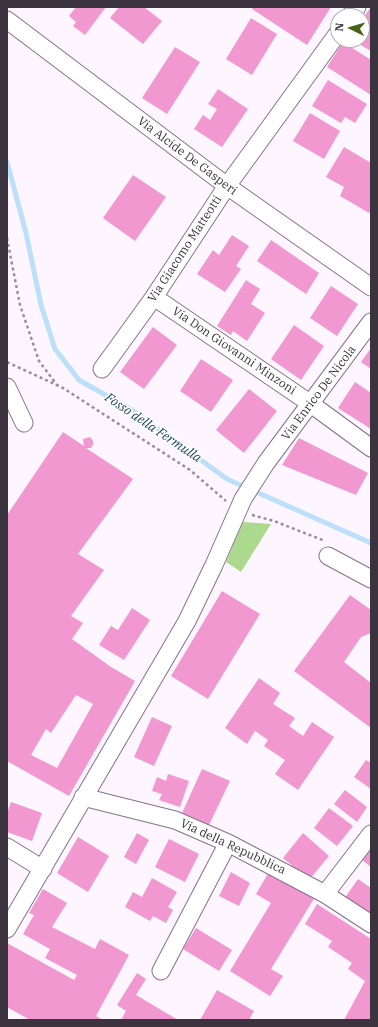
<!DOCTYPE html>
<html>
<head>
<meta charset="utf-8">
<style>
	body { margin:0 }
	#map { position:relative; width:378px; height:1027px; overflow:hidden; background:#fdf5ff; font-family:"IBM Plex Serif",serif }
	canvas { display:block }
	.frame { position:absolute; inset:0; border:8px solid #3b333d; pointer-events:none }
	.north { position:absolute; left:330px; top:8px; width:40px; height:40px; box-sizing:border-box; background:#fff; border:1px solid #b1adb1; border-radius:50%; rotate:275deg; font-size:11px; font-weight:700; line-height:16px; text-align:center; color:#3b333d }
	.north::after { content:''; display:block; margin:auto; width:14px; height:18px; background:#486213; clip-path:polygon(50% 0,100% 100%,50% 72%,0 100%) }
</style>
</head>
<body>
<div id="map">
<canvas width="378" height="1027"></canvas>
<div class="frame"></div>
<div class="north">N</div>
</div>
<script>
const ctx = document.querySelector('canvas').getContext('2d');
ctx.lineJoin = 'round';
function fill(path, color) { ctx.fillStyle = color; ctx.fill(path, 'evenodd'); }
function stroke(path, color, width, dash) { ctx.strokeStyle = color; ctx.lineWidth = width; ctx.lineCap = dash ? 'butt' : 'round'; ctx.setLineDash(dash || []); ctx.stroke(path); }
function drawText(font, color, halo, rows, align = 'center') {
  ctx.font = font + ' "IBM Plex Serif",serif'; ctx.lineWidth = 3.5; ctx.setLineDash([]); ctx.textBaseline = 'middle'; ctx.strokeStyle = halo; ctx.fillStyle = color; for (const [text, x, y, turn = 0] of rows) {
    ctx.save(); ctx.translate(x, y); ctx.rotate((+turn || 0) * Math.PI / 180); ctx.textAlign = isNaN(turn) ? turn : align; if (halo) ctx.strokeText(text, 0, 0); ctx.fillText(text, 0, 0); ctx.restore();
  }
}
const green = new Path2D(`
	M 243,522 L 271,524 L 241,572 L 226,562 Z`);
const stream = new Path2D(`
	M 7,162 L 26,233 L 41,305 L 55,349 L 79,380 L 132,410 L 227,479 L 371,543`);
const building = new Path2D(`
	M 76,7 L 106,7 L 85,35 L 73,26 L 76,22 L 69,16 Z
	M 119,7 L 144,7 L 162,21 L 143,44 L 110,18 Z
	M 253,7 L 331,7 L 307,45 L 252,9 Z
	M 371,7 L 371,51 L 352,40 L 362,40 L 362,19 Z
	M 251,18 L 277,34 L 252,75 L 226,59 Z
	M 343,42 L 371,60 L 371,95 L 327,67 Z
	M 175,47 L 200,62 L 167,114 L 142,98 Z
	M 328,80 L 367,104 L 355,123 L 345,117 L 341,123 L 312,106 Z
	M 218,89 L 248,109 L 222,147 L 194,129 L 203,115 L 210,120 L 217,109 L 208,104 Z
	M 310,113 L 340,131 L 324,159 L 293,141 Z
	M 344,147 L 371,163 L 371,209 L 369,213 L 340,196 L 344,187 L 326,177 Z
	M 133,175 L 166,197 L 135,241 L 103,218 Z
	M 232,235 L 249,246 L 236,266 L 241,269 L 225,292 L 197,274 L 213,250 L 219,255 Z
	M 271,240 L 319,273 L 306,294 L 257,261 Z
	M 246,280 L 260,289 L 251,304 L 265,313 L 247,341 L 233,331 L 231,335 L 217,326 Z
	M 331,286 L 358,304 L 337,336 L 310,318 Z
	M 294,325 L 324,346 L 301,380 L 271,359 Z
	M 153,327 L 177,345 L 144,389 L 120,372 Z
	M 371,348 L 371,369 L 361,362 Z
	M 201,359 L 233,380 L 211,412 L 180,391 Z
	M 355,382 L 371,393 L 371,429 L 338,408 Z
	M 249,389 L 277,411 L 244,453 L 216,430 Z
	M 63,432 L 84,446 L 83,439 L 90,437 L 93,441 L 93,445 L 91,448 L 86,448 L 133,479 L 78,554 L 104,570 L 71,616 L 83,623 L 72,639 L 111,667 L 135,681 L 69,796 L 7,761 L 7,515 ZM 76,695 L 93,704 L 57,768 L 31,755 L 46,729 L 51,733 Z
	M 299,438 L 368,473 L 356,495 L 282,465 Z
	M 222,591 L 260,614 L 208,699 L 171,676 Z
	M 350,595 L 371,610 L 371,633 L 361,637 L 344,662 L 371,683 L 371,728 L 294,671 Z
	M 132,608 L 150,620 L 124,660 L 99,645 L 111,626 L 118,630 Z
	M 259,678 L 280,693 L 273,704 L 295,718 L 289,726 L 303,736 L 312,722 L 334,737 L 298,790 L 275,774 L 285,760 L 264,746 L 268,740 L 255,731 L 247,744 L 225,728 Z
	M 152,717 L 172,726 L 154,766 L 134,757 Z
	M 366,760 L 371,763 L 371,789 L 354,777 Z
	M 202,769 L 230,781 L 209,825 L 182,813 Z
	M 168,774 L 189,781 L 180,807 L 159,800 L 162,794 L 152,791 L 157,777 L 166,781 Z
	M 345,790 L 367,807 L 357,822 L 334,804 Z
	M 11,802 L 42,813 L 32,841 L 7,832 L 7,813 Z
	M 329,808 L 353,826 L 337,846 L 314,828 Z
	M 137,833 L 149,840 L 136,864 L 124,857 Z
	M 303,833 L 329,856 L 309,880 L 283,858 Z
	M 78,837 L 109,856 L 88,892 L 57,873 Z
	M 169,839 L 199,854 L 185,882 L 155,867 Z
	M 371,848 L 371,867 L 362,860 Z
	M 270,870 L 315,897 L 271,969 L 283,976 L 270,996 L 230,971 L 271,903 L 256,894 Z
	M 231,872 L 250,883 L 239,906 L 219,896 Z
	M 152,878 L 177,892 L 168,907 L 173,910 L 166,923 L 153,916 L 150,921 L 125,907 L 133,892 L 142,897 Z
	M 358,879 L 371,888 L 371,916 L 344,899 Z
	M 43,889 L 67,903 L 52,927 L 95,949 L 100,939 L 129,955 L 96,1016 L 103,1020 L 30,1020 L 7,1007 L 7,943 L 74,980 L 77,975 L 45,958 L 50,949 L 23,934 L 34,915 L 29,913 Z
	M 317,904 L 371,939 L 371,1020 L 344,1020 L 365,981 L 348,969 L 352,963 L 328,947 L 332,941 L 305,924 Z
	M 196,928 L 232,950 L 219,971 L 183,949 Z
	M 137,973 L 146,979 L 136,995 L 178,1020 L 121,1020 L 126,1011 L 117,1005 Z
	M 217,990 L 254,1011 L 249,1020 L 200,1020 Z`);
const path = new Path2D(`
	M 7,238 L 20,305 L 39,361 L 57,385
	M 7,362 L 63,388 L 190,470 L 226,501
	M 252,515 L 274,521 L 325,541`);
const minor = new Path2D(`
	M 350,16 L 357,7
	M 7,20 L 227,186 L 371,287
	M 154,297 L 311,404 L 371,448
	M 102,369 L 154,297 L 227,186 L 338,33
	M 7,387 L 24,423
	M 328,556 L 371,579
	M 83,797 L 175,820 L 228,843 L 325,894 L 371,924
	M 7,847 L 43,869
	M 325,894 L 371,834
	M 7,929 L 187,621 L 214,565 L 243,499 L 266,463 L 371,322
	M 161,971 L 228,843`);
const streetNames = [
	["Via Alcide De Gasperi",187,156,37],
	["Via Giacomo Matteotti",185,249,-57],
	["Via Don Giovanni Minzoni",234,351,34],
	["Via Enrico De Nicola",319,393,-53],
	["Via della Repubblica",233,847,25]
];
const waterNames = [
	["Fosso della Fermulla",153,428,34]
];
fill(green, '#add98e');
stroke(stream, '#bce0f9', 5);
fill(building, '#f198d1');
stroke(minor, '#857389', 19);
stroke(path, '#978f99', 2.5, [3, 3]);
stroke(minor, '#fff', 17);
drawText('12px', '#3b333d', '#fff', streetNames);
drawText('italic 13px', '#1b445d', '#fff', waterNames);
</script>
</body>
</html>
